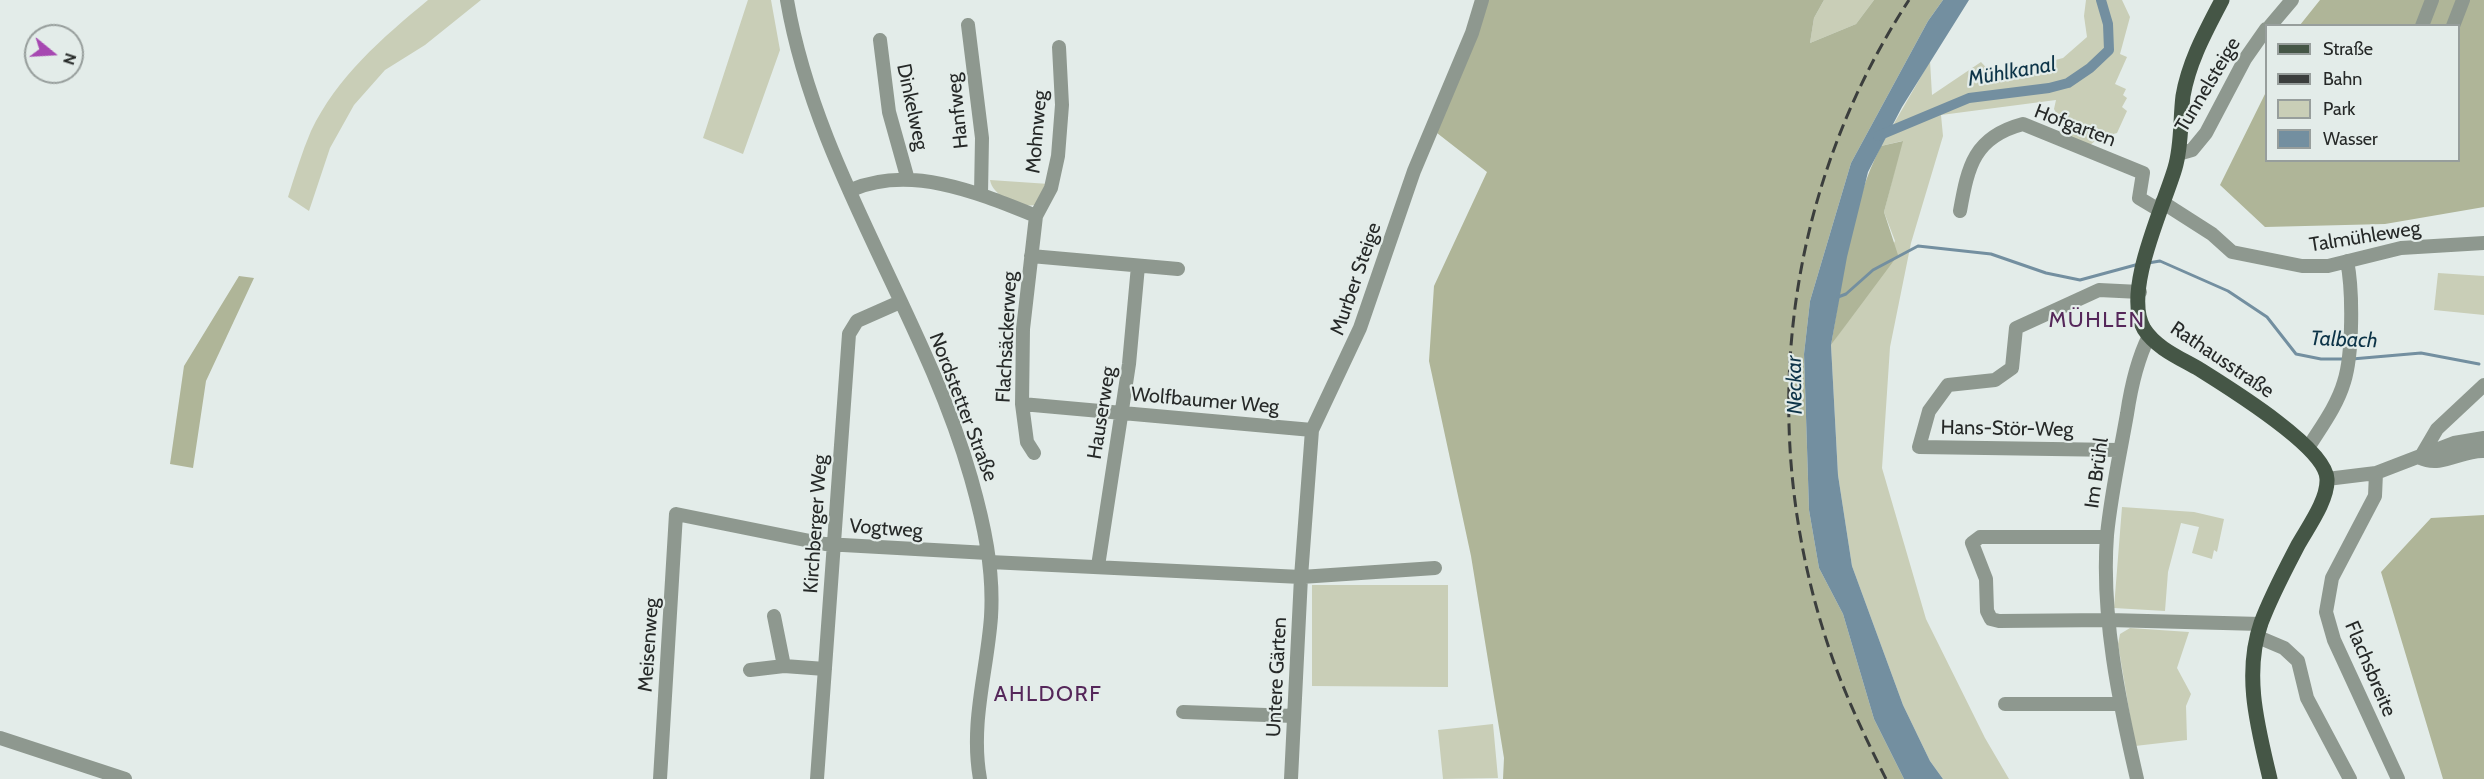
<!DOCTYPE html>
<html>
<head>
<meta charset="utf-8">
<style>
	body { margin:0 }
	#map { position:relative; width:2484px; height:779px; overflow:hidden; background:#e3ece9; font-family:Cabin,sans-serif }
	canvas { display:block }
	.legend { position:absolute; left:2265px; top:24px; width:195px; height:138px; box-sizing:border-box; background:#e3ece9; border:2px solid #979e9c; margin:0; padding:8px 10px; list-style:none; font-size:18px; color:#262928 }
	.legend li { display:flex; align-items:center; gap:12px; height:30px }
	.legend b { width:30px; border:2px solid #979e9c }
	.north { position:absolute; left:24px; top:24px; width:60px; height:60px; box-sizing:border-box; background:#e3ece9; border:2px solid #979e9c; border-radius:50%; rotate:108deg; font-size:16px; font-weight:700; line-height:24px; text-align:center; color:#262928 }
	.north::after { content:''; display:block; margin:auto; width:21px; height:27px; background:#a648b1; clip-path:polygon(50% 0,100% 100%,50% 72%,0 100%) }
</style>
</head>
<body>
<div id="map">
<canvas width="2484" height="779"></canvas>
<ul class="legend">
<li><b style="height:8px;background:#455646"></b>Straße</li>
<li><b style="height:8px;background:#3b3e3d"></b>Bahn</li>
<li><b style="height:16px;background:#c9ceb7"></b>Park</li>
<li><b style="height:16px;background:#738fa0"></b>Wasser</li>
</ul>
<div class="north">N</div>
</div>
<script>
const ctx = document.querySelector('canvas').getContext('2d');
ctx.lineJoin = 'round';
function fill(path, color) { ctx.fillStyle = color; ctx.fill(path, 'evenodd'); }
function stroke(path, color, width, dash) { ctx.strokeStyle = color; ctx.lineWidth = width; ctx.lineCap = dash ? 'butt' : 'round'; ctx.setLineDash(dash || []); ctx.stroke(path); }
function drawText(font, color, halo, rows, align = 'center') {
  ctx.font = font + ' Cabin,sans-serif'; ctx.lineWidth = 4.5; ctx.setLineDash([]); ctx.textBaseline = 'middle'; ctx.strokeStyle = halo; ctx.fillStyle = color; for (const [text, x, y, turn = 0] of rows) {
    ctx.save(); ctx.translate(x, y); ctx.rotate((+turn || 0) * Math.PI / 180); ctx.textAlign = isNaN(turn) ? turn : align; if (halo) ctx.strokeText(text, 0, 0); ctx.fillText(text, 0, 0); ctx.restore();
  }
}
const green = new Path2D(`
	M 428,0 L 481,0 L 425,45 L 385,70 L 354,105 L 330,148 L 309,211 L 288,197 C 295,175 302,152 311,131 C 337,77 382,38 428,0 Z
	M 748,0 L 771,0 L 780,50 L 743,154 L 703,138 Z
	M 1824,0 L 1874,0 L 1856,24 L 1810,43 L 1814,18 Z
	M 2086,0 L 2122,0 L 2130,17 L 2120,54 L 2127,57 L 2115,84 L 2126,89 L 2123,95 L 2127,98 L 2122,107 L 2127,111 L 2117,133 L 2099,138 L 2090,145 L 2067,137 L 2054,109 L 2056,100 L 1941,115 L 1943,136 L 1911,243 L 1890,347 L 1882,468 L 1926,619 L 1985,738 L 2009,779 L 1943,779 L 1930,761 L 1903,705 L 1852,566 L 1838,475 L 1831,345 L 1859,305 L 1895,241 L 1884,212 L 1902,141 L 1881,146 L 1930,61 L 1932,95 L 1981,62 L 1994,76 L 2063,58 L 2087,37 L 2084,16 Z
	M 990,180 L 1049,184 L 1035,205 C 1020,208 993,197 990,180 Z
	M 2438,273 L 2484,276 L 2484,315 L 2434,310 Z
	M 2122,507 L 2194,512 L 2224,519 L 2217,552 L 2214,550 L 2212,559 L 2192,553 L 2199,527 L 2181,523 L 2168,572 L 2165,611 L 2114,608 Z
	M 1312,585 L 1448,585 L 1448,687 L 1312,686 Z
	M 2130,628 L 2189,632 L 2177,668 L 2191,694 L 2186,706 L 2187,740 L 2135,746 L 2118,644 L 2120,634 Z
	M 1493,724 L 1498,778 L 1443,779 L 1438,730 Z`);
const forest = new Path2D(`
	M 1485,0 L 1824,0 L 1814,18 L 1810,43 L 1856,24 L 1874,0 L 1943,0 L 1928,21 L 1851,163 L 1810,301 L 1804,354 L 1809,510 L 1819,568 L 1843,614 L 1874,719 L 1904,779 L 1503,779 L 1504,758 L 1471,556 L 1429,361 L 1434,286 L 1487,172 L 1437,133 Z
	M 2320,0 L 2484,0 L 2484,207 L 2385,224 L 2265,227 L 2220,185 L 2266,92 L 2266,160 L 2458,160 L 2458,26 L 2300,25 Z
	M 1903,141 L 1884,212 L 1898,255 L 1831,345 C 1843,279 1850,206 1881,146 Z
	M 239,276 L 254,278 L 206,381 L 193,468 L 170,464 L 184,366 Z
	M 2484,515 L 2484,779 L 2443,779 L 2381,572 L 2431,518 Z`);
const water = new Path2D(`
	M 1943,0 L 1969,0 L 1902,107 L 1868,172 L 1847,257 L 1831,345 L 1838,475 L 1852,566 L 1903,705 L 1930,761 L 1943,779 L 1904,779 L 1874,719 L 1843,614 L 1819,568 L 1809,510 L 1804,354 L 1810,301 L 1851,163 L 1928,21 Z`);
const stream = new Path2D(`
	M 2148,263 L 2160,261 L 2228,291 L 2267,317 L 2296,354 L 2321,359 L 2346,359
	M 1838,297 L 1846,294 L 1873,270 L 1918,246 L 1991,254 L 2046,273 L 2080,280 L 2139,264
	M 2352,359 L 2421,353 L 2479,364`);
const canal = new Path2D(`
	M 1878,136 L 1969,98 L 2049,88 L 2068,83 L 2090,68 L 2109,50 L 2108,24 L 2101,0`);
const minor = new Path2D(`
	M 787,0 C 816,170 924,313 971,478 C 984,524 994,569 991,617 C 987,672 970,723 980,779
	M 968,25 L 982,138 L 981,194
	M 2270,26 L 2292,0
	M 2422,26 L 2432,0
	M 2453,26 L 2463,0
	M 880,40 L 889,112 L 908,180
	M 2178,154 L 2192,150 L 2206,133 L 2245,59 L 2266,29
	M 851,190 C 911,164 979,193 1036,216
	M 2162,202 L 2212,234 L 2232,252 L 2302,266 L 2328,266 L 2401,248 L 2484,243
	M 1960,211 C 1968,166 1974,137 2023,124 L 2143,173 L 2139,198 L 2159,210
	M 1031,256 L 1178,269
	M 1022,404 L 1312,430
	M 2308,448 C 2321,427 2337,406 2344,382 C 2353,354 2353,290 2347,261
	M 2118,450 L 1919,447 L 1929,411 L 1948,385 L 1995,380 L 2012,368 L 2016,328 L 2099,290 L 2140,292
	M 1034,453 L 1027,442 L 1022,404 L 1023,329 L 1036,216 L 1051,188 L 1058,156 L 1062,105 L 1059,47
	M 2420,458 L 2437,429 L 2484,385
	M 2420,458 C 2442,468 2461,450 2484,451
	M 2376,473 L 2375,496 L 2332,578 L 2326,612 L 2334,640 L 2398,779
	M 2327,479 L 2376,473 L 2454,443 L 2484,438
	M 2107,537 L 1980,537 L 1972,543 L 1986,579 L 1987,611 L 1991,619 L 1999,621 L 2109,620 L 2261,624
	M 990,562 L 1301,577 L 1435,568
	M 1098,566 L 1129,364 L 1138,266
	M 774,616 L 784,666
	M 2258,637 L 2284,648 L 2298,661 L 2307,698 L 2350,779
	M 750,670 L 784,666 L 825,669
	M 2005,704 L 2120,704
	M 1183,712 L 1294,716
	M 0,738 L 125,779
	M 660,779 L 676,514 L 825,544 L 988,553
	M 817,779 L 849,334 L 857,321 L 900,302
	M 1291,779 L 1301,577 L 1312,430 L 1360,328 L 1414,171 L 1472,33 L 1482,0
	M 2137,779 C 2119,702 2101,615 2107,535 C 2111,494 2120,454 2127,414 C 2131,387 2137,360 2149,336`);
const major = new Path2D(`
	M 2222,0 C 2206,31 2189,61 2183,96 C 2180,120 2182,145 2175,168 C 2164,206 2122,292 2144,329 C 2156,348 2180,358 2199,369 C 2226,386 2326,447 2327,479 C 2328,500 2308,527 2298,545 C 2285,570 2271,596 2261,623 C 2243,675 2258,728 2270,779`);
const rail = new Path2D(`
	M 1886,779 C 1864,735 1842,689 1827,642 C 1756,426 1784,191 1909,0`);
const streetNames = [
	["Tunnelsteige",2208,85,-59],
	["Dinkelweg",912,107,78],
	["Hanfweg",958,111,-96],
	["Hofgarten",2075,126,21],
	["Mohnweg",1037,132,-85],
	["Talmühleweg",2365,237,-9],
	["Murber Steige",1356,279,-71],
	["Flachsäckerweg",1007,337,-87],
	["Rathausstraße",2222,360,34],
	["Wolfbaumer Weg",1205,401,5],
	["Nordstetter Straße",963,407,69],
	["Hauserweg",1102,413,-81],
	["Hans-Stör-Weg",2007,429,1],
	["Im Brühl",2097,473,-82],
	["Kirchberger Weg",816,524,-86],
	["Vogtweg",886,529,4],
	["Meisenweg",649,645,-86],
	["Flachsbreite",2370,669,67],
	["Untere Gärten",1277,677,-87]
];
const waterNames = [
	["Mühlkanal",2012,72,-10],
	["Talbach",2344,340,2],
	["Neckar",1795,385,-91]
];
const quarterNames = [
	["MÜHLEN",2097,321],
	["AHLDORF",1048,695]
];
fill(green, '#c9ceb7');
fill(forest, '#afb598');
fill(water, '#738fa0');
stroke(stream, '#738fa0', 3);
stroke(canal, '#738fa0', 10);
stroke(minor, '#8e988f', 14);
stroke(major, '#455646', 15);
stroke(rail, '#3b3e3d', 3, [12, 6]);
drawText('20px', '#262928', '#e3ece9', streetNames);
drawText('italic 21px', '#0d3448', '#e3ece9', waterNames);
ctx.letterSpacing = '1.5px';
drawText('22px', '#55275a', '#e3ece9', quarterNames);
ctx.letterSpacing = '0px';
</script>
</body>
</html>
